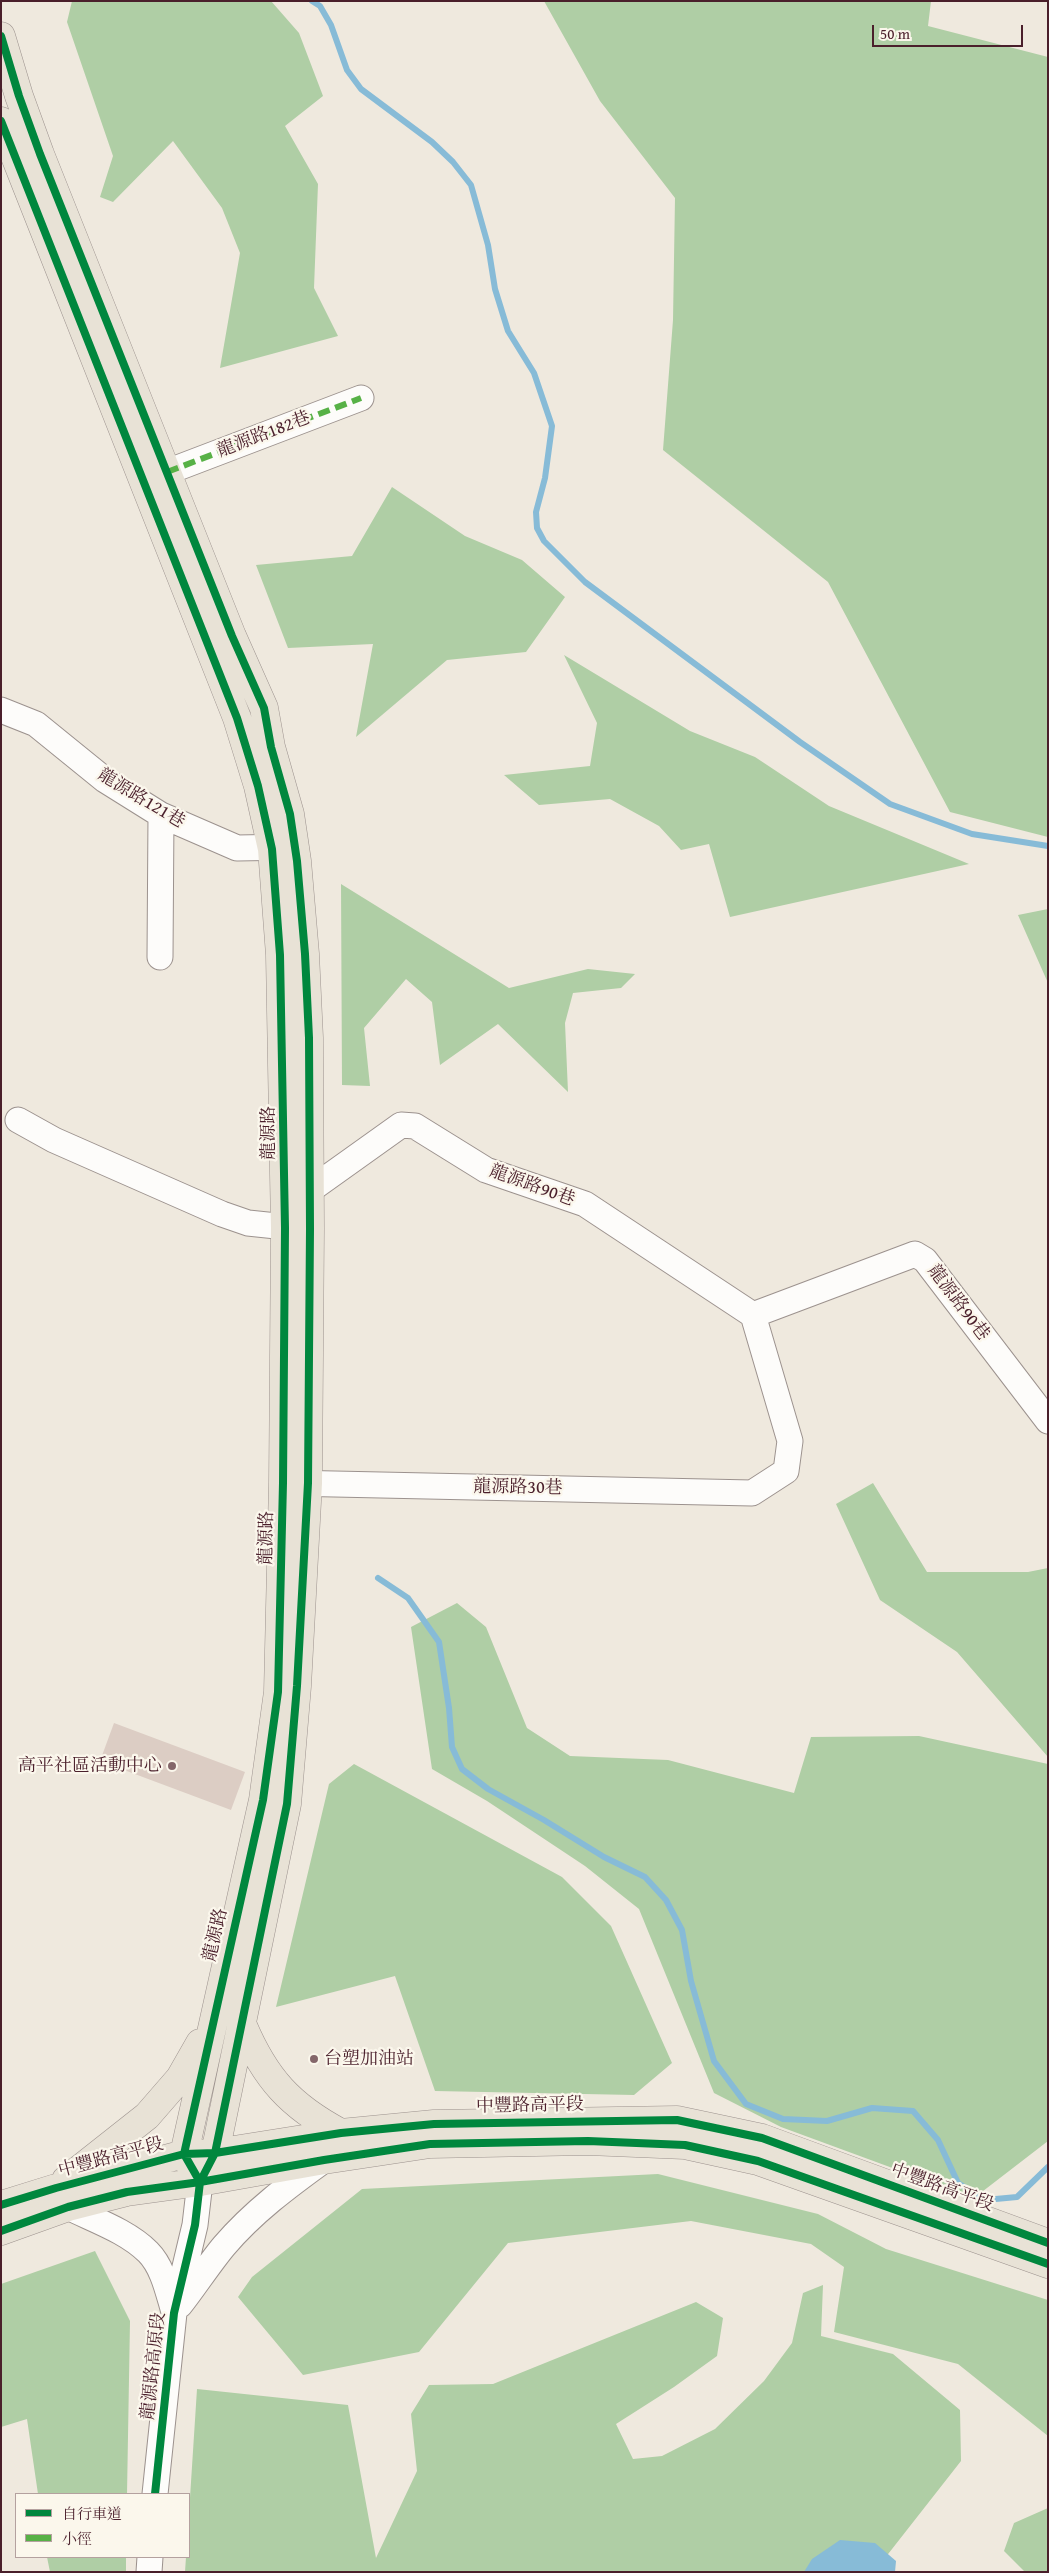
<!DOCTYPE html>
<html>
<head>
<meta charset="utf-8">
<style>
	body { margin:0 }
	#map { position:relative; width:1049px; height:2573px; overflow:hidden; background:#efe9de; font-family:"Gentium Book Plus","Noto Serif TC",serif }
	canvas { display:block }
	.frame { position:absolute; inset:0; border:2px solid #4a1f2b; pointer-events:none }
	.legend { position:absolute; left:15px; top:2493px; width:175px; height:65px; box-sizing:border-box; background:#fbf7ec; border:1px solid #b4a19f; margin:0; padding:6px 9px; list-style:none; font-size:15px; color:#4a1f2b }
	.legend li { display:flex; align-items:center; gap:10px; height:25px }
	.legend b { width:25px; border:1px solid #b4a19f }
	.scale { position:absolute; left:872px; top:25px; width:151px; height:22px; box-sizing:border-box; border:2px solid #4a1f2b; border-top:0; padding-left:6px; font-size:15px; line-height:18px; white-space:nowrap; color:#4a1f2b; -webkit-text-stroke:4px #fbf7ec; paint-order:stroke }
</style>
</head>
<body>
<div id="map">
<canvas width="1049" height="2573"></canvas>
<div class="frame"></div>
<ul class="legend">
<li><b style="height:6px;background:#00873e"></b>自行車道</li>
<li><b style="height:6px;background:#57b146"></b>小徑</li>
</ul>
<div class="scale">50 m</div>
</div>
<script>
const ctx = document.querySelector('canvas').getContext('2d');
ctx.lineJoin = 'round';
function fill(path, color) { ctx.fillStyle = color; ctx.fill(path, 'evenodd'); }
function stroke(path, color, width, dash) { ctx.strokeStyle = color; ctx.lineWidth = width; ctx.lineCap = dash ? 'butt' : 'round'; ctx.setLineDash(dash || []); ctx.stroke(path); }
function drawText(font, color, halo, rows, align = 'center') {
  ctx.font = font + ' "Gentium Book Plus","Noto Serif TC",serif'; ctx.lineWidth = 4.5; ctx.setLineDash([]); ctx.textBaseline = 'middle'; ctx.strokeStyle = halo; ctx.fillStyle = color; for (const [text, x, y, turn = 0] of rows) {
    ctx.save(); ctx.translate(x, y); ctx.rotate((+turn || 0) * Math.PI / 180); ctx.textAlign = isNaN(turn) ? turn : align; if (halo) ctx.strokeText(text, 0, 0); ctx.fillText(text, 0, 0); ctx.restore();
  }
}
const forest = new Path2D(`
	M 72,1 L 271,1 L 299,33 L 323,96 L 285,126 L 318,184 L 314,288 L 338,336 L 220,368 L 240,253 L 222,208 L 173,141 L 113,202 L 100,197 L 113,156 L 67,22 Z
	M 544,1 L 931,1 L 928,26 L 1048,57 L 1048,837 L 950,812 L 828,582 L 663,450 L 673,320 L 675,198 L 600,101 Z
	M 392,487 L 465,536 L 522,560 L 565,597 L 526,652 L 447,660 L 356,737 L 373,644 L 288,648 L 256,565 L 352,556 Z
	M 564,655 L 690,731 L 755,757 L 829,806 L 969,864 L 730,917 L 709,844 L 681,850 L 659,826 L 610,799 L 539,805 L 504,775 L 590,766 L 597,723 Z
	M 341,884 L 509,988 L 588,969 L 635,974 L 621,988 L 573,993 L 565,1023 L 568,1092 L 498,1024 L 440,1065 L 432,1002 L 406,979 L 364,1028 L 370,1086 L 342,1085 Z
	M 1048,909 L 1048,983 L 1018,915 Z
	M 873,1483 L 927,1572 L 1028,1572 L 1048,1568 L 1048,1757 L 957,1652 L 880,1600 L 836,1504 Z
	M 457,1603 L 486,1627 L 527,1728 L 570,1756 L 668,1760 L 794,1793 L 811,1737 L 919,1736 L 1048,1764 L 1048,2141 L 974,2198 L 781,2127 L 714,2093 L 639,1909 L 585,1866 L 487,1801 L 432,1769 L 411,1627 Z
	M 354,1764 L 562,1877 L 611,1926 L 672,2063 L 634,2095 L 435,2091 L 395,1976 L 276,2007 L 329,1784 Z
	M 658,2174 L 818,2214 L 886,2249 L 1048,2300 L 1048,2436 L 958,2364 L 834,2332 L 844,2267 L 811,2244 L 691,2221 L 508,2243 L 419,2352 L 303,2375 L 238,2297 L 252,2277 L 362,2189 Z
	M 95,2251 L 130,2321 L 127,2494 L 38,2494 L 27,2419 L 1,2427 L 1,2284 Z
	M 823,2285 L 821,2336 L 893,2354 L 960,2410 L 961,2461 L 874,2572 L 185,2572 L 186,2557 L 189,2557 L 189,2513 L 197,2389 L 348,2405 L 376,2558 L 417,2471 L 411,2414 L 429,2385 L 493,2384 L 696,2302 L 723,2318 L 717,2356 L 674,2387 L 616,2424 L 633,2459 L 662,2456 L 715,2429 L 764,2381 L 792,2343 L 803,2293 Z
	M 1048,2508 L 1048,2572 L 1025,2572 L 1004,2551 L 1014,2523 Z
	M 47,2557 L 126,2557 L 126,2572 L 50,2572 Z`);
const water = new Path2D(`
	M 840,2540 L 875,2543 L 896,2561 L 895,2572 L 804,2572 L 812,2559 Z`);
const stream = new Path2D(`
	M 312,1 L 320,6 L 331,25 L 347,70 L 361,89 L 432,142 L 453,162 L 471,185 L 488,245 L 495,289 L 508,331 L 534,373 L 552,426 L 545,478 L 536,512 L 537,528 L 544,541 L 585,582 L 800,742 L 890,804 L 972,834 L 1048,846
	M 378,1578 L 408,1598 L 439,1642 L 449,1708 L 452,1747 L 462,1769 L 488,1789 L 544,1820 L 604,1857 L 645,1877 L 666,1900 L 682,1930 L 691,1981 L 714,2061 L 746,2104 L 783,2119 L 827,2121 L 872,2108 L 913,2111 L 938,2140 L 958,2183 L 985,2200 L 1017,2197 L 1048,2167`);
const building = new Path2D(`
	M 114,1723 L 245,1772 L 231,1810 L 100,1761 Z`);
const minor = new Path2D(`
	M 167,472 L 361,398
	M 1,710 L 36,724 L 105,780 L 161,815 L 237,848 L 292,847
	M 160,957 L 161,815
	M 18,1120 L 54,1140 L 222,1214 L 248,1223 L 305,1229
	M 753,1315 L 915,1254 L 925,1260 L 1048,1421
	M 288,1483 L 752,1493 L 786,1471 L 790,1441 L 753,1315 L 585,1204 L 486,1170 L 415,1126 L 401,1125 L 310,1190
	M 68,2207 C 94,2220 127,2231 148,2252 C 163,2267 168,2292 174,2312
	M 180,2305 C 195,2286 209,2264 224,2246 C 253,2212 288,2186 324,2160
	M 155,2494 L 174,2313 L 195,2225 L 200,2182
	M 149,2572 L 150,2557`);
const major = new Path2D(`
	M 1,36 L 19,96 L 40,154 L 232,636 L 264,708 L 271,747 L 290,814 L 297,861 L 305,954 L 309,1038 L 310,1229 L 308,1483 L 297,1686 L 287,1804 L 215,2153 L 200,2182
	M 1,121 L 237,718 L 258,786 L 272,849 L 280,955 L 285,1228 L 283,1483 L 278,1692 L 263,1800 L 184,2154 L 200,2182
	M 243,2026 C 265,2078 290,2106 341,2133
	M 66,2180 L 147,2116 L 180,2078 L 200,2043
	M 1,2205 L 56,2188 L 184,2154 L 215,2153 L 341,2133 L 434,2124 L 677,2120 L 762,2138 L 1048,2243
	M 1,2231 L 68,2207 L 127,2192 L 200,2182 L 324,2160 L 430,2144 L 588,2141 L 685,2145 L 758,2161 L 1048,2264`);
const quiet = new Path2D(`
	M 167,472 L 361,398`);
const cycleway = new Path2D(`
	M 1,36 L 19,96 L 40,154 L 232,636 L 264,708 L 271,747 L 290,814 L 297,861 L 305,954 L 309,1038 L 310,1229 L 308,1483 L 297,1686 L 287,1804 L 215,2153 L 200,2182 L 195,2225 L 174,2313 L 155,2494
	M 1,121 L 237,718 L 258,786 L 272,849 L 280,955 L 285,1228 L 283,1483 L 278,1692 L 263,1800 L 184,2154 L 200,2182
	M 1,2205 L 56,2188 L 184,2154 L 215,2153 L 341,2133 L 434,2124 L 677,2120 L 762,2138 L 1048,2243
	M 1,2231 L 68,2207 L 127,2192 L 200,2182 L 324,2160 L 430,2144 L 588,2141 L 685,2145 L 758,2161 L 1048,2264`);
const markers = [
	[172,1766,5,"#84666a"],
	[314,2059,5,"#84666a"]
];
const streetNames = [
	["龍源路182巷",264,435,-21],
	["龍源路121巷",141,799,31],
	["龍源路",269,1133,-90],
	["龍源路90巷",532,1186,20],
	["龍源路90巷",958,1303,53],
	["龍源路30巷",518,1488,1],
	["龍源路",267,1538,-89],
	["龍源路",216,1935,-77],
	["中豐路高平段",530,2106,-1],
	["中豐路高平段",111,2158,-15],
	["中豐路高平段",942,2188,20],
	["龍源路高原段",154,2366,-84]
];
const poiNames = [
	["高平社區活動中心",162,1766],
	["台塑加油站",324,2059,"left"]
];
fill(forest, '#afcea5');
fill(water, '#87bbd7');
stroke(stream, '#87bbd7', 6);
fill(building, '#dccdc4');
stroke(minor, '#9c928e', 27);
stroke(major, '#9c928e', 29);
stroke(minor, '#fdfcfa', 25);
stroke(major, '#e8e2d6', 28);
stroke(quiet, '#57b146', 6, [12, 6]);
stroke(cycleway, '#00873e', 8);
for (const [x, y, r, color] of markers) { const dot = new Path2D(); dot.arc(x, y, r, 0, 2 * Math.PI); ctx.fillStyle = color; ctx.fill(dot); stroke(dot, '#fbf7ec', 2); }
drawText('18px', '#4a1f2b', '#fbf7ec', streetNames);
drawText('18px', '#4a1f2b', '#fbf7ec', poiNames, 'right');
</script>
</body>
</html>
